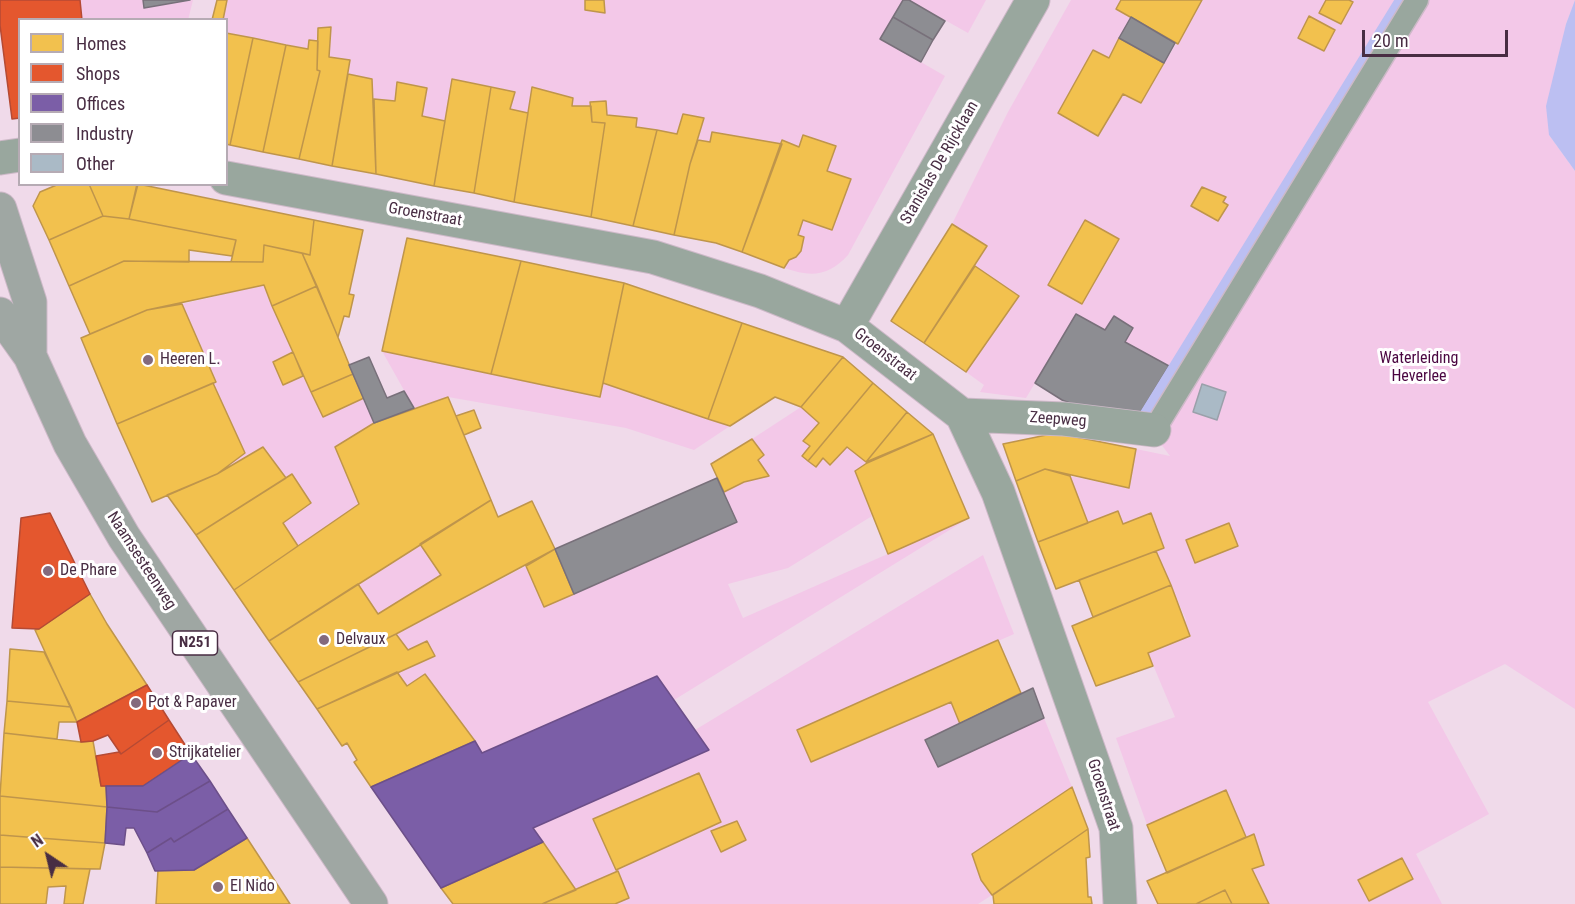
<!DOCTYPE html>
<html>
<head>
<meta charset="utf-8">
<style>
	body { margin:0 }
	#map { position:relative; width:1575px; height:904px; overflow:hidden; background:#f0daea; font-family:"Roboto Condensed",sans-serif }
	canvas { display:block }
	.legend { position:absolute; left:18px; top:18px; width:210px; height:168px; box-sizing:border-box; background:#fff; border:2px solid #b6abb4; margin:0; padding:8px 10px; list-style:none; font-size:18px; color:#482d43 }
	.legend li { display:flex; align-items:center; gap:12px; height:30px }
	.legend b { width:30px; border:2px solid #b6abb4 }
	.north { position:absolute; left:18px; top:826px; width:60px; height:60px; -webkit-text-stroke:4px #fff; paint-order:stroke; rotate:325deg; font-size:16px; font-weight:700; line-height:24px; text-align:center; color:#482d43 }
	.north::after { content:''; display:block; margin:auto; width:21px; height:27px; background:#482d43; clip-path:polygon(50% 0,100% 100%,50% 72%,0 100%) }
	.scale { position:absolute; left:1362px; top:30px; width:146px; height:27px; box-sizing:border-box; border:3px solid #482d43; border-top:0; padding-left:8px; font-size:18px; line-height:21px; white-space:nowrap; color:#482d43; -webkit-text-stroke:4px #fff; paint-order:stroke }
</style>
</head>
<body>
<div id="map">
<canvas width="1575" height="904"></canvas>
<ul class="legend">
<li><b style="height:16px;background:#f2c14e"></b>Homes</li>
<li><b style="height:16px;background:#e4572e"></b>Shops</li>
<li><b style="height:16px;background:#7b5ea7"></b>Offices</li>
<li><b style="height:16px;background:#8d8d92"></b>Industry</li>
<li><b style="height:16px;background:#aabac6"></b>Other</li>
</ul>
<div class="north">N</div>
<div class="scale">20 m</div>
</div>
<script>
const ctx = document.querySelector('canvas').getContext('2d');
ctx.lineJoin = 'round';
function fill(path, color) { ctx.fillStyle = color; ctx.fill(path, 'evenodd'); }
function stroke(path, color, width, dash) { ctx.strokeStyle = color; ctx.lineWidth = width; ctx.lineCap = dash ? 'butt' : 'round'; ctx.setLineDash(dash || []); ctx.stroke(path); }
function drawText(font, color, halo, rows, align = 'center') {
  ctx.font = font + ' "Roboto Condensed",sans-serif'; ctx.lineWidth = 6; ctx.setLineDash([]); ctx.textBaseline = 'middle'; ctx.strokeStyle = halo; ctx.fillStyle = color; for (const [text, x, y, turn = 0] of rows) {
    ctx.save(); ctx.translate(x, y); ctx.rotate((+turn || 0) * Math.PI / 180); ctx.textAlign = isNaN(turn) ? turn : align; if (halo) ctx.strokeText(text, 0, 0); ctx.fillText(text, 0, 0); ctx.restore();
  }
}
const green = new Path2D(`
	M 80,0 L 143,0 L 144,8 L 193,0 L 188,20 L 82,19 Z
	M 227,0 L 585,0 L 586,10 L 605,13 L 604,0 L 903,0 L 881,39 L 945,76 L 848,255 C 828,277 811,277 784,268 L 789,260 C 801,256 802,249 804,237 L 798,235 L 803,220 L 832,230 L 850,179 L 827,171 L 836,146 L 803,135 L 799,147 L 783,141 L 782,144 L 712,132 L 710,142 L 698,140 L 703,118 L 683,114 L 677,134 L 636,127 L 637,118 L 607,115 L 605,101 L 591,102 L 591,106 L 572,106 L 528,113 L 510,109 L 514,91 L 452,79 L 445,121 L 422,116 L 427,88 L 398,82 L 395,101 L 374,99 L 372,80 L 348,74 L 350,60 L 329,57 L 330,27 L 318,41 L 309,40 L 308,49 L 227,33 L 226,20 L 223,20 Z
	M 909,0 L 986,0 L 968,33 Z
	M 1071,0 L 1121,0 L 1131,17 L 1109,58 L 1093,50 L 1059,113 L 1098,136 L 1123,94 L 1141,103 L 1202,0 L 1575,0 L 1566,24 L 1549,135 L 1575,171 L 1575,709 L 1505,664 L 1428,702 L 1489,814 L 1416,854 L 1442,904 L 1269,904 L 1252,869 L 1264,864 L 1254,834 L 1246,837 L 1226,790 L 1147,825 L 1116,738 L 1175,717 L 1148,653 L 1190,635 L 1184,621 L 1186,620 L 1156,551 L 1164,548 L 1151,513 L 1123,524 L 1118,511 L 1088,523 L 1070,476 L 1129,488 L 1136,449 L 1170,456 L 1139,415 L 1169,366 L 1125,342 L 1133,328 L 1114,316 L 1105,330 L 1076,314 L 1026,398 L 980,392 L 984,385 L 966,372 L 1019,296 L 975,266 L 987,246 L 952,224 L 1008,112 ZM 1086,220 L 1119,239 L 1081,304 L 1048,285 ZM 1229,524 L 1195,563 L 1186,540 ZM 1412,878 L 1369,901 L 1358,881 L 1358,880 Z
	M 264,285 L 293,352 L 273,362 L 283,385 L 303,376 L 323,417 L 364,398 L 374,423 L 335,447 L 359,504 L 298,546 L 283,523 L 311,503 L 292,475 L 286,478 L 264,447 L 217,474 L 245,453 L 213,383 L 216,381 L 182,304 Z
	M 382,351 L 600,396 L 603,383 L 730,426 L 694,450 L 626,428 L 448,397 L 414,408 Z
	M 801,407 L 819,423 L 803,441 L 810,446 L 802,456 L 816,467 L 823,458 L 831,465 L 847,447 L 867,463 L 855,471 L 872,516 L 788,568 L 728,584 L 743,618 L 969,518 L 674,700 L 657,676 L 482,753 L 426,675 L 407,686 L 397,672 L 434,656 L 427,642 L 408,650 L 396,634 L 526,566 L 544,607 L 736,522 L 724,492 L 744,482 L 768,476 L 758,460 L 763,455 L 752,439 Z
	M 420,544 L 441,575 L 378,614 L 358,584 Z
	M 983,555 L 1014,634 L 797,730 L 812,762 L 951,702 L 960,724 L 925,740 L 938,767 L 1044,718 L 1072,787 L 972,854 L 981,880 L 992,895 L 978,904 L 615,904 L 629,898 L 618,871 L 576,890 L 533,828 L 708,750 L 695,730 ZM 699,773 L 721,822 L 616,870 L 593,819 ZM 737,821 L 746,840 L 721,852 L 712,831 Z`);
const water = new Path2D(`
	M 1575,0 L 1575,171 L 1549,135 L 1546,106 L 1566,24 Z`);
const homes = new Path2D(`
	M 217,0 L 227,0 L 223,20 L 212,20 Z
	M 585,0 L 604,0 L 605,13 L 585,10 Z
	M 1121,0 L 1202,0 L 1178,44 L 1116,9 Z
	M 1326,0 L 1349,0 L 1353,2 L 1341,24 L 1319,13 Z
	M 1309,16 L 1335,30 L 1324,51 L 1298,38 Z
	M 331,27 L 329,57 L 350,60 L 332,166 L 299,159 L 320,71 L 317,70 L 318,28 Z
	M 226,33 L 253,38 L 230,145 L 226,144 Z
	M 253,38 L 286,45 L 263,152 L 230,145 Z
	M 1119,38 L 1164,63 L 1141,103 L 1123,94 L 1098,136 L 1058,113 L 1093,50 L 1109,58 Z
	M 309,40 L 318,41 L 317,70 L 320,71 L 299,159 L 263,152 L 286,45 L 308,49 Z
	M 348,74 L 372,79 L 376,174 L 332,166 Z
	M 452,79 L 491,87 L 474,193 L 434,186 Z
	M 397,82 L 427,88 L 422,116 L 445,121 L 434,186 L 376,174 L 374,99 L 395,101 Z
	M 491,87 L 515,92 L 510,109 L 528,113 L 514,202 L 474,193 Z
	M 532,87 L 573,98 L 572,106 L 591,106 L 592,122 L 605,123 L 591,217 L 514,202 Z
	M 606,101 L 607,115 L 637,118 L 636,127 L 657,130 L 633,226 L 591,217 L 605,123 L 592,122 L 590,102 Z
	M 683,114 L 704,118 L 690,164 L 674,235 L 633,226 L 657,130 L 677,134 Z
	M 712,132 L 782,144 L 742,252 L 716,243 L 674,235 L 690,164 L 698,140 L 710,142 Z
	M 803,135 L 836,146 L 827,171 L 851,179 L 832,230 L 803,220 L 798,235 L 804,237 L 801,251 L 796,257 L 789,260 L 784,268 L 742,252 L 782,140 L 799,147 Z
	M 59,184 L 89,184 L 103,216 L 49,240 L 33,206 L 40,192 Z
	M 89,184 L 137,184 L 129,219 L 103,216 Z
	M 138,184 L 314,220 L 310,255 L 264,245 L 263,262 L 231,262 L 236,240 L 129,219 Z
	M 1202,187 L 1226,197 L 1223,202 L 1228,205 L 1218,221 L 1191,206 Z
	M 103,216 L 129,219 L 236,240 L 232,256 L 189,250 L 189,262 L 124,261 L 69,286 L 49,240 Z
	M 314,220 L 363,230 L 349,294 L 354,295 L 349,317 L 344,316 L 338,337 L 302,253 L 310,255 Z
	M 1085,220 L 1119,239 L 1082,304 L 1048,285 Z
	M 952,224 L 987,246 L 924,343 L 891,321 Z
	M 407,238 L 521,261 L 491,374 L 382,351 Z
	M 264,245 L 302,253 L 317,286 L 272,306 L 264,285 L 147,310 L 90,334 L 69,286 L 124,261 L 263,262 Z
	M 521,261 L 624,283 L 600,397 L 491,374 Z
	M 975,266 L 1019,296 L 966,372 L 924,343 Z
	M 624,283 L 742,323 L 708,419 L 603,383 Z
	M 317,286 L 353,374 L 311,392 L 272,306 Z
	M 182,304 L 216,382 L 117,424 L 81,338 L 147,310 Z
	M 742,323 L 843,357 L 801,407 L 775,397 L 730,426 L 708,419 Z
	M 293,352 L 303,376 L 283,385 L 273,362 Z
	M 843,357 L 873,383 L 808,461 L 802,456 L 810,446 L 803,441 L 819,423 L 801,407 Z
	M 353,374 L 364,398 L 323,417 L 311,392 Z
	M 213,383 L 245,453 L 217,474 L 152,502 L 117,424 Z
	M 873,383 L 907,412 L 866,462 L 847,447 L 830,465 L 823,458 L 816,467 L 808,461 Z
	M 448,397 L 491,500 L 269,641 L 234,590 L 359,504 L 335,447 L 374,423 Z
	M 474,410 L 481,428 L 464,435 L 456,416 Z
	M 907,412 L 933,434 L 866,462 Z
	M 1056,433 L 1136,449 L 1129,488 L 1045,469 L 1016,481 L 1003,444 Z
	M 933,434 L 969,518 L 888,554 L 855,471 L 867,463 Z
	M 752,439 L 764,455 L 758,460 L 769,476 L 744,482 L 724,492 L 711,464 Z
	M 263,447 L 286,478 L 196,535 L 167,495 L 217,474 Z
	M 1045,469 L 1070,476 L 1088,523 L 1038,542 L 1016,481 Z
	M 292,474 L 311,503 L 283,523 L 298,546 L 234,590 L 196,535 Z
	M 491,500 L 498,517 L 532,501 L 555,549 L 396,634 L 298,682 L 269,641 L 358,584 L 378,614 L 441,575 L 420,544 Z
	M 1118,511 L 1123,524 L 1151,513 L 1164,548 L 1056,589 L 1038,542 Z
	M 1229,523 L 1238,546 L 1195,563 L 1186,540 Z
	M 555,549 L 574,594 L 544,607 L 526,566 Z
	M 1156,551 L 1171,585 L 1093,617 L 1079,580 Z
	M 1171,585 L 1190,636 L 1148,653 L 1153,666 L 1096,686 L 1072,626 Z
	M 90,594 L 107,624 L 147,685 L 77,722 L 35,630 L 39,629 Z
	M 396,634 L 408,650 L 427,641 L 435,656 L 317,709 L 298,682 Z
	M 998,640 L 1021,693 L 960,724 L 951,702 L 811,762 L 797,730 Z
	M 10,649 L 44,652 L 71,707 L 7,701 Z
	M 397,672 L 407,686 L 425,674 L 475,741 L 371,787 L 354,762 L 357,760 L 347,743 L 342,746 L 317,709 Z
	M 7,701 L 71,707 L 77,722 L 59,722 L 57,739 L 4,733 Z
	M 4,733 L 81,742 L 93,741 L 101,786 L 106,786 L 107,807 L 0,796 Z
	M 699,773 L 721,822 L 616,870 L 593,819 Z
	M 1072,787 L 1088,829 L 992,895 L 981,880 L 972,854 Z
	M 1226,790 L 1246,837 L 1167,873 L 1147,825 Z
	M 0,796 L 107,807 L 105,843 L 0,835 Z
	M 737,821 L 746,840 L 721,852 L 711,831 Z
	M 1088,829 L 1090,857 L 1086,858 L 1088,897 L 1091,897 L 1092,904 L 994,904 L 993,895 Z
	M 1254,834 L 1264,865 L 1252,869 L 1269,904 L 1232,904 L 1225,890 L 1196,904 L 1158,904 L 1147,881 Z
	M 0,835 L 105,843 L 100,869 L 0,867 Z
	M 247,838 L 290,904 L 156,904 L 158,870 L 194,870 Z
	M 543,842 L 576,890 L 542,904 L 453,904 L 441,888 Z
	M 1402,858 L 1413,879 L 1369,901 L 1358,880 Z
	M 0,867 L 90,869 L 83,904 L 64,904 L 66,886 L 48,887 L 46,904 L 0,904 Z
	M 618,871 L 629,898 L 615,904 L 542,904 Z
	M 1225,890 L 1232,904 L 1196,904 Z`);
const shops = new Path2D(`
	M 0,0 L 80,0 L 82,20 L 20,20 L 20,118 L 12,119 L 0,25 Z
	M 50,513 L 90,594 L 39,629 L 12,628 L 21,518 Z
	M 147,685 L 169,720 L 121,754 L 108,735 L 93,741 L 81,742 L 77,722 Z
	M 169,720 L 191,754 L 143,786 L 101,786 L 96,756 L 119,752 L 121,754 Z`);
const offices = new Path2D(`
	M 657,676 L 709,750 L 533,828 L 543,842 L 441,888 L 371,787 L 475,741 L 482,753 Z
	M 191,754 L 210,781 L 157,812 L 107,807 L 106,786 L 143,786 Z
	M 210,781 L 228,809 L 174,842 L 171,838 L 147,853 L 134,828 L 126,828 L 124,845 L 105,843 L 107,807 L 157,812 Z
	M 228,809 L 247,838 L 194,870 L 155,871 L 147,853 L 171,838 L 174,842 Z`);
const industry = new Path2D(`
	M 143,0 L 190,0 L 144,8 Z
	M 903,0 L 909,0 L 945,21 L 933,40 L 893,17 Z
	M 893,17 L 933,40 L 921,62 L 880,39 Z
	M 1131,17 L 1175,43 L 1164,63 L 1119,38 Z
	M 1076,314 L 1105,330 L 1114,316 L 1133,328 L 1125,342 L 1169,366 L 1139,415 L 1080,407 L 1062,400 L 1035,383 Z
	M 369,357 L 387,398 L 404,391 L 414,408 L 374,423 L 349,365 Z
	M 717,478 L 737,522 L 574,594 L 555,549 Z
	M 1033,688 L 1044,718 L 938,767 L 925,740 Z`);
const stream = new Path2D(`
	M 1147,415 L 1403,0`);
const building = new Path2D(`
	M 1202,384 L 1226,392 L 1217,420 L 1193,412 Z`);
const lane = new Path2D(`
	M 1154,430 L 1417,0`);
const street = new Path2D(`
	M 0,158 L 20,155
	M 226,178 L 653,257 L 760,291 L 847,326 L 962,415 L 998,492 L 1116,828 L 1120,904
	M 847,326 L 1033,0
	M 962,415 L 1064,419 L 1154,430`);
const primary = new Path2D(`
	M 0,209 L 30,302 L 30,356
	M 0,314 L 30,356 L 70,444 L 124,537 L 371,904`);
const markers = [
	[148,360,6,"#836a7d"],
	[48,571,6,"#836a7d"],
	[324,640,6,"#836a7d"],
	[136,703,6,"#836a7d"],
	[157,753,6,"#836a7d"],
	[218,887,6,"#836a7d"]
];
const shields = [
	[195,643,45]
];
const shieldNames = [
	["N251",195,643]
];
const streetNames = [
	["Stanislas De Rijcklaan",940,163,-60],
	["Groenstraat",425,215,10],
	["Groenstraat",885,355,38],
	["Zeepweg",1058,420,4],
	["Naamsesteenweg",141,561,57],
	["Groenstraat",1103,795,72]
];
const parkNames = [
	["Waterleiding",1419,359],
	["Heverlee",1419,377]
];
const poiNames = [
	["Heeren L.",160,360],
	["De Phare",60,571],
	["Delvaux",336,640],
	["Pot & Papaver",148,703],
	["Strijkatelier",169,753],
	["El Nido",230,887]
];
fill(green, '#f3c8e8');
fill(water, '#bcbff2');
fill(homes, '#f2c14e');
stroke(homes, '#bf954b', 1.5);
fill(shops, '#e4572e');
stroke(shops, '#b54a34', 1.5);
fill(offices, '#7b5ea7');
stroke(offices, '#6c4f89', 1.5);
fill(industry, '#8d8d92');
stroke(industry, '#78707a', 1.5);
stroke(stream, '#bcbff2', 15);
fill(building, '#aabac6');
stroke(building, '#9aa0aa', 1.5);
stroke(lane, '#cdb9c8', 25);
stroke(street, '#cdb9c8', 35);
stroke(primary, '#cdb9c8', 35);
stroke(lane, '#99a79e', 22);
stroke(street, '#99a79e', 33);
stroke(primary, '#9fa7a3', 33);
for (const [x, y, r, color] of markers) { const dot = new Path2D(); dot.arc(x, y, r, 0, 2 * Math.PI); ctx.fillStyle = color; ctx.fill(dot); stroke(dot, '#fff', 2); }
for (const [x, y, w] of shields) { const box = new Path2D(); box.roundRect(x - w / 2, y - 12, w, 24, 4.5); ctx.fillStyle = '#fff'; ctx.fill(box); stroke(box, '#482d43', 1.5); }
drawText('bold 15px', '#482d43', null, shieldNames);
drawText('16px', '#482d43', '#fff', streetNames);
drawText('16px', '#490540', '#fff', parkNames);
drawText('16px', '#482d43', '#fff', poiNames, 'left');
</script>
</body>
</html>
